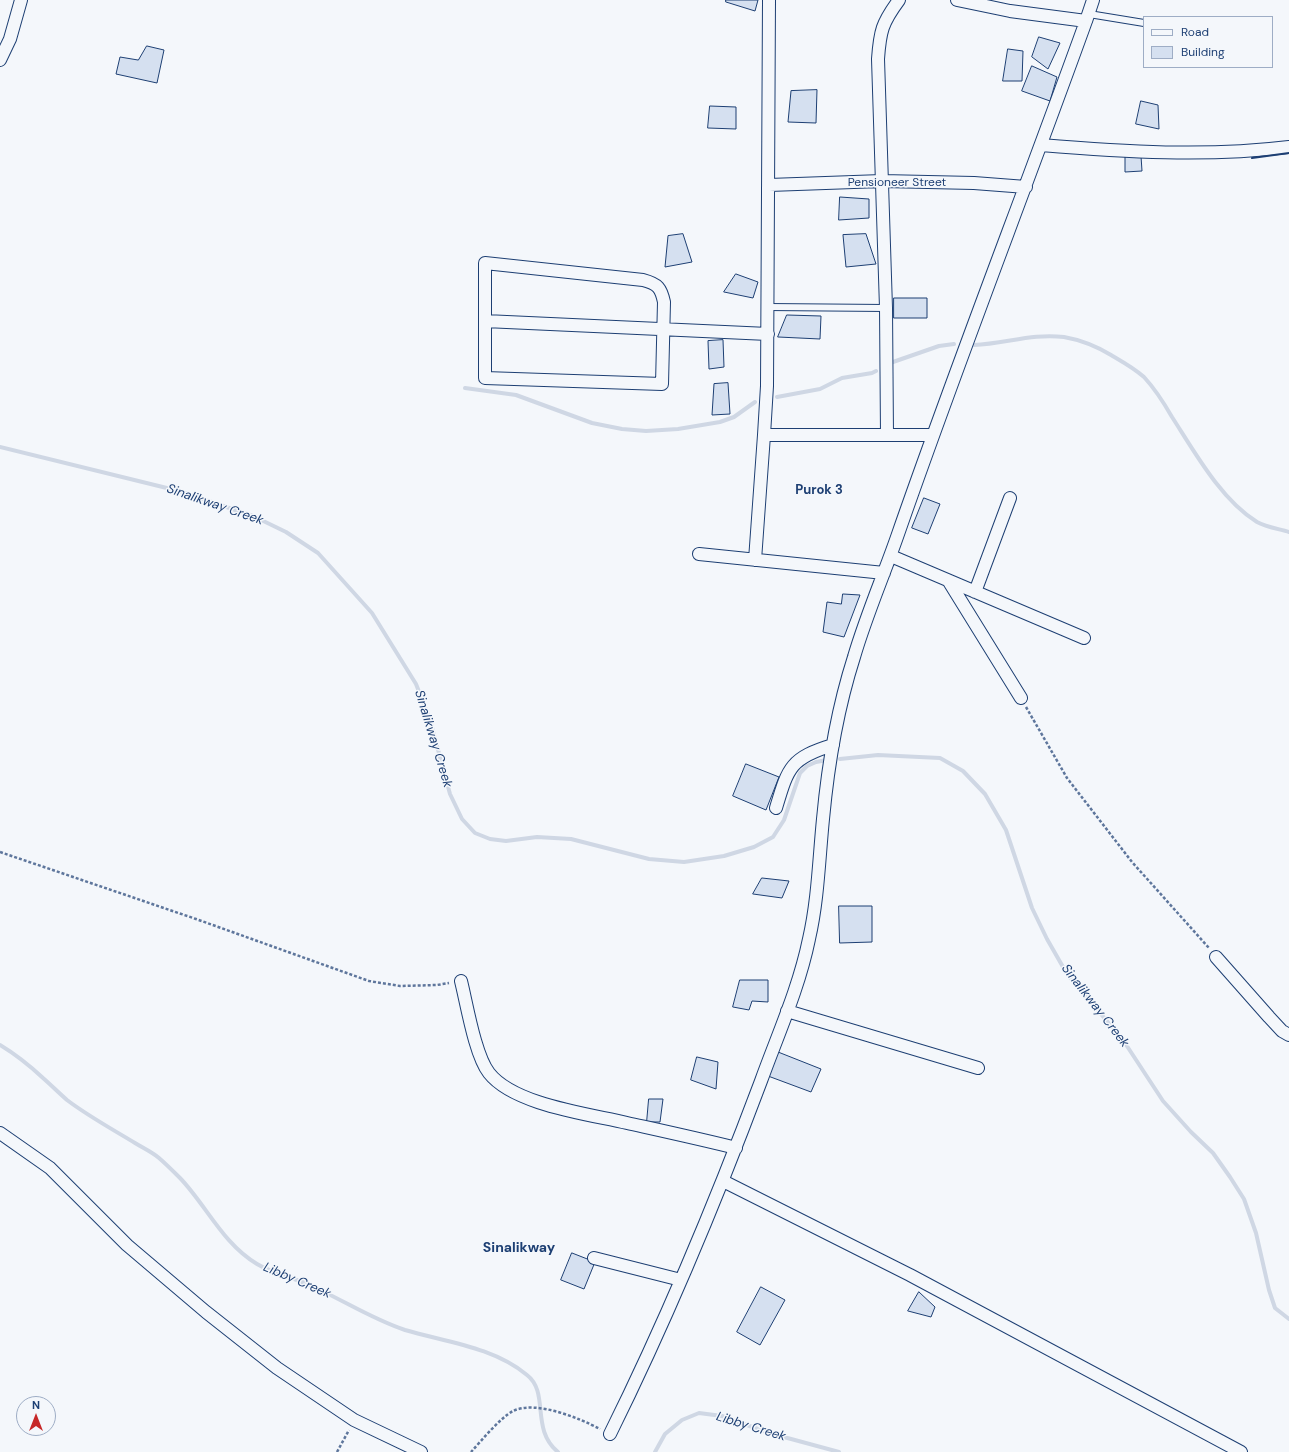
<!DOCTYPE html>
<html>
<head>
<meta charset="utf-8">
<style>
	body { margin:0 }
	#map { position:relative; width:1289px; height:1452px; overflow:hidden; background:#f4f7fb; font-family:"DM Sans",sans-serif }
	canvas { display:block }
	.legend { position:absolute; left:1143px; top:16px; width:130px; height:52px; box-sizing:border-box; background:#f4f7fb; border:1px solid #9eadc5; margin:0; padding:5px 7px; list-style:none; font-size:12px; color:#1d3f73 }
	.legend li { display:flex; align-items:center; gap:8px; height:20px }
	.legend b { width:20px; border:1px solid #9eadc5 }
	.north { position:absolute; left:16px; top:1396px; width:40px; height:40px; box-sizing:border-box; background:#f4f7fb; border:1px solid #9eadc5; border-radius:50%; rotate:0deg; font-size:11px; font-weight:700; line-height:16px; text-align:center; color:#1d3f73 }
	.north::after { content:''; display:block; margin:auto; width:14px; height:18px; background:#c62828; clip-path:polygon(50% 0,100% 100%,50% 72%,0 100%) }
</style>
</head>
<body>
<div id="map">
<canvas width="1289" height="1452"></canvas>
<ul class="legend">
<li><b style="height:5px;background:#f4f7fb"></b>Road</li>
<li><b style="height:11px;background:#d5e0f0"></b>Building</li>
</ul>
<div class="north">N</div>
</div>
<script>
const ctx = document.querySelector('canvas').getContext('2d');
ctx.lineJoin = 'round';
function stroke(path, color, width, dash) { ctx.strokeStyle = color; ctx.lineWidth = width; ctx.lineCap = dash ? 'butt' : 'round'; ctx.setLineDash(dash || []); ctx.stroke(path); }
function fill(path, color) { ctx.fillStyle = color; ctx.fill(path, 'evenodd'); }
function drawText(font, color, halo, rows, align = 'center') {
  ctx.font = font + ' "DM Sans",sans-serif'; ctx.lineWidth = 3; ctx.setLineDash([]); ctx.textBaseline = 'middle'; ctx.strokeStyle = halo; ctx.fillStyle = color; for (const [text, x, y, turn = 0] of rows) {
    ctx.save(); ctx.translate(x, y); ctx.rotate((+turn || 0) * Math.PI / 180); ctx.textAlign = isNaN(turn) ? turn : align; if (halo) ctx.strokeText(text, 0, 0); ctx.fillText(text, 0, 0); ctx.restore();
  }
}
const stream = new Path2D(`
	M 974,345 C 1005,344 1032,333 1064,337 C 1081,340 1096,346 1111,355 C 1123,362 1134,368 1144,377 C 1155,389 1164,403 1172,417 C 1194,451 1221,500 1257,522 C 1266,527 1279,529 1289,532
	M 893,362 L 939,346 L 954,344
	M 465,388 L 516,395 L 592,423 L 622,429 L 646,431 L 678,429 L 720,422 L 734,417 L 755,402
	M 777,397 L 820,389 L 842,378 L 872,373 L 876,371
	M 0,447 L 179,491 L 253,516 L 286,532 L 318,553 L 372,613 L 416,684 L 430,720 L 450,794 L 462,819 L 475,833 L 490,839 L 506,841 L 537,837 L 571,839 L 649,859 L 684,862 L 724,856 L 754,847 L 773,837 L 784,820 L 800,773 L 807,766 L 816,762 L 827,760
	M 840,759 L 878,755 L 940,758 L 963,771 L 985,794 L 1006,830 L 1032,908 L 1047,939 L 1067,974 L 1123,1040 L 1163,1101 L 1191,1132 L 1213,1153 L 1230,1177 L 1244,1199 L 1256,1233 L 1269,1290 L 1275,1308 L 1289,1319
	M 0,1045 C 15,1054 30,1066 43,1078 C 51,1085 59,1093 67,1100 C 88,1116 112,1129 135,1143 C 143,1148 152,1152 159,1158 C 166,1164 173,1171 180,1178 C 206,1205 223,1244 257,1264 C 272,1273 291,1277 307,1284 C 340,1298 371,1319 405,1330 C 446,1342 493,1347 527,1375 C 550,1393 530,1429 558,1452
	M 655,1452 L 665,1434 L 682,1420 L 699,1413 L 722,1416 L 769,1433 L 839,1452`);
const building = new Path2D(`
	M 726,0 L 758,0 L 755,11 L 726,2 Z
	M 1039,37 L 1060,43 L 1048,69 L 1032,57 Z
	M 147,46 L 164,50 L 157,83 L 116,74 L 120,57 L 138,60 Z
	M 1008,49 L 1023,51 L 1022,81 L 1003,81 Z
	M 1032,66 L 1057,77 L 1050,101 L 1022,91 Z
	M 817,90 L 816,123 L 788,122 L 791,91 Z
	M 1141,101 L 1158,105 L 1159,129 L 1136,124 Z
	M 710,106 L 736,107 L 736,129 L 708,128 Z
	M 1141,156 L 1142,171 L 1125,172 L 1125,157 Z
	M 840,197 L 869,199 L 869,218 L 839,220 Z
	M 683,234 L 692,262 L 665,267 L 668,236 Z
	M 866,234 L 876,264 L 846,267 L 843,235 Z
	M 736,274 L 758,282 L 753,298 L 724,292 Z
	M 894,298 L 927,298 L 927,318 L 894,318 Z
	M 787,315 L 821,316 L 820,339 L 778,337 Z
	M 723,340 L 724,367 L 709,369 L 708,341 Z
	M 728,383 L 730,414 L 712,415 L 714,384 Z
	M 924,498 L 940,504 L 928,534 L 912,528 Z
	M 843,594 L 860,595 L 844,637 L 823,632 L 827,602 L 841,604 Z
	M 746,764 L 779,777 L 766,810 L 733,796 Z
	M 762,878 L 789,881 L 782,898 L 753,894 Z
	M 839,906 L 872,906 L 872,942 L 840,943 Z
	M 740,980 L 768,980 L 768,1002 L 752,1001 L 749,1010 L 733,1007 Z
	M 778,1052 L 821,1069 L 811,1092 L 768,1076 Z
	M 697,1057 L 718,1062 L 716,1089 L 691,1080 Z
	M 649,1099 L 663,1099 L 660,1122 L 647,1122 Z
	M 572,1253 L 595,1262 L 584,1289 L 561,1280 Z
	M 761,1287 L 785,1300 L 760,1345 L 737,1332 Z
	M 919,1292 L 935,1307 L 931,1317 L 908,1311 Z`);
const path = new Path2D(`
	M 1026,707 L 1067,778 L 1132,862 L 1209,948
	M 0,852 L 196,919 L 369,981 L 400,986 L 437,985 L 449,983
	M 337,1452 L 349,1430
	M 471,1452 C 482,1440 500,1418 513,1411 C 536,1400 579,1418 600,1429`);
const lane = new Path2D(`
	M 1089,14 L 1144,23
	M 768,307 L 886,308`);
const street = new Path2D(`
	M 957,0 L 1010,11 L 1086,21
	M 0,60 L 10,39 L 21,0
	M 1041,145 C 1124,152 1207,157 1289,147
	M 769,185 L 882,181 L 974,183 L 1026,187
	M 485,263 L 643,280 C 658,284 661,288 664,302 L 662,384 L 485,378 Z
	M 485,321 L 768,334
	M 764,435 L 932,435
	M 887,435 L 886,308 L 878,59 C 880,31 882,23 899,0
	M 699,554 L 884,573
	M 891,556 L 1084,638
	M 755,560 L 764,435 L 767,386 L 769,0
	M 948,580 L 1021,698
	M 975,592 L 1010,498
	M 776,808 C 788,768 790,758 833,745
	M 1216,957 L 1269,1017 L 1282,1031 L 1289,1035
	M 461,981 C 467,1005 475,1055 489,1073 C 514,1105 589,1114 627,1123 C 663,1131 700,1139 736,1148
	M 787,1011 L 978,1068
	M 0,1133 L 50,1168 L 127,1245 L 206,1312 L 277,1368 L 354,1420 L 421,1452
	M 723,1181 L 910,1275 L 1241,1452
	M 594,1258 L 681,1280
	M 610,1434 C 667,1319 716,1201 761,1081 C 778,1034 799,988 809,939 C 818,900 819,859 823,819 C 828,765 837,710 854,657 C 866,616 883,577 897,537 C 957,364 1024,193 1086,21 L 1093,0`);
const wall = new Path2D(`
	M 1252,158 L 1289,153`);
const streetNames = [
	["Pensioneer Street",897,183]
];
const neighbourhoodNames = [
	["Purok 3",819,491]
];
const waterNames = [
	["Sinalikway Creek",215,505,19],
	["Sinalikway Creek",433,739,73],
	["Sinalikway Creek",1095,1006,52],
	["Libby Creek",297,1281,23],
	["Libby Creek",751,1427,17]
];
const quarterNames = [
	["Sinalikway",519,1248]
];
stroke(stream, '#cfd7e4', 4);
fill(building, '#d5e0f0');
stroke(building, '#1d3f73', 1);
stroke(lane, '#1d3f73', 8);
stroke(street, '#1d3f73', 14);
stroke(path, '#5e769c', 2.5, [3, 2]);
stroke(lane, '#f4f7fb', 6);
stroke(street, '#f4f7fb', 12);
stroke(wall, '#1d3f73', 2);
drawText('12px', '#1d3f73', '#f4f7fb', streetNames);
drawText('bold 13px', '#1d3f73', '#f4f7fb', neighbourhoodNames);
drawText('italic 13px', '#1d3f73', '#f4f7fb', waterNames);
drawText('bold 14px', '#1d3f73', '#f4f7fb', quarterNames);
</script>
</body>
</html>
